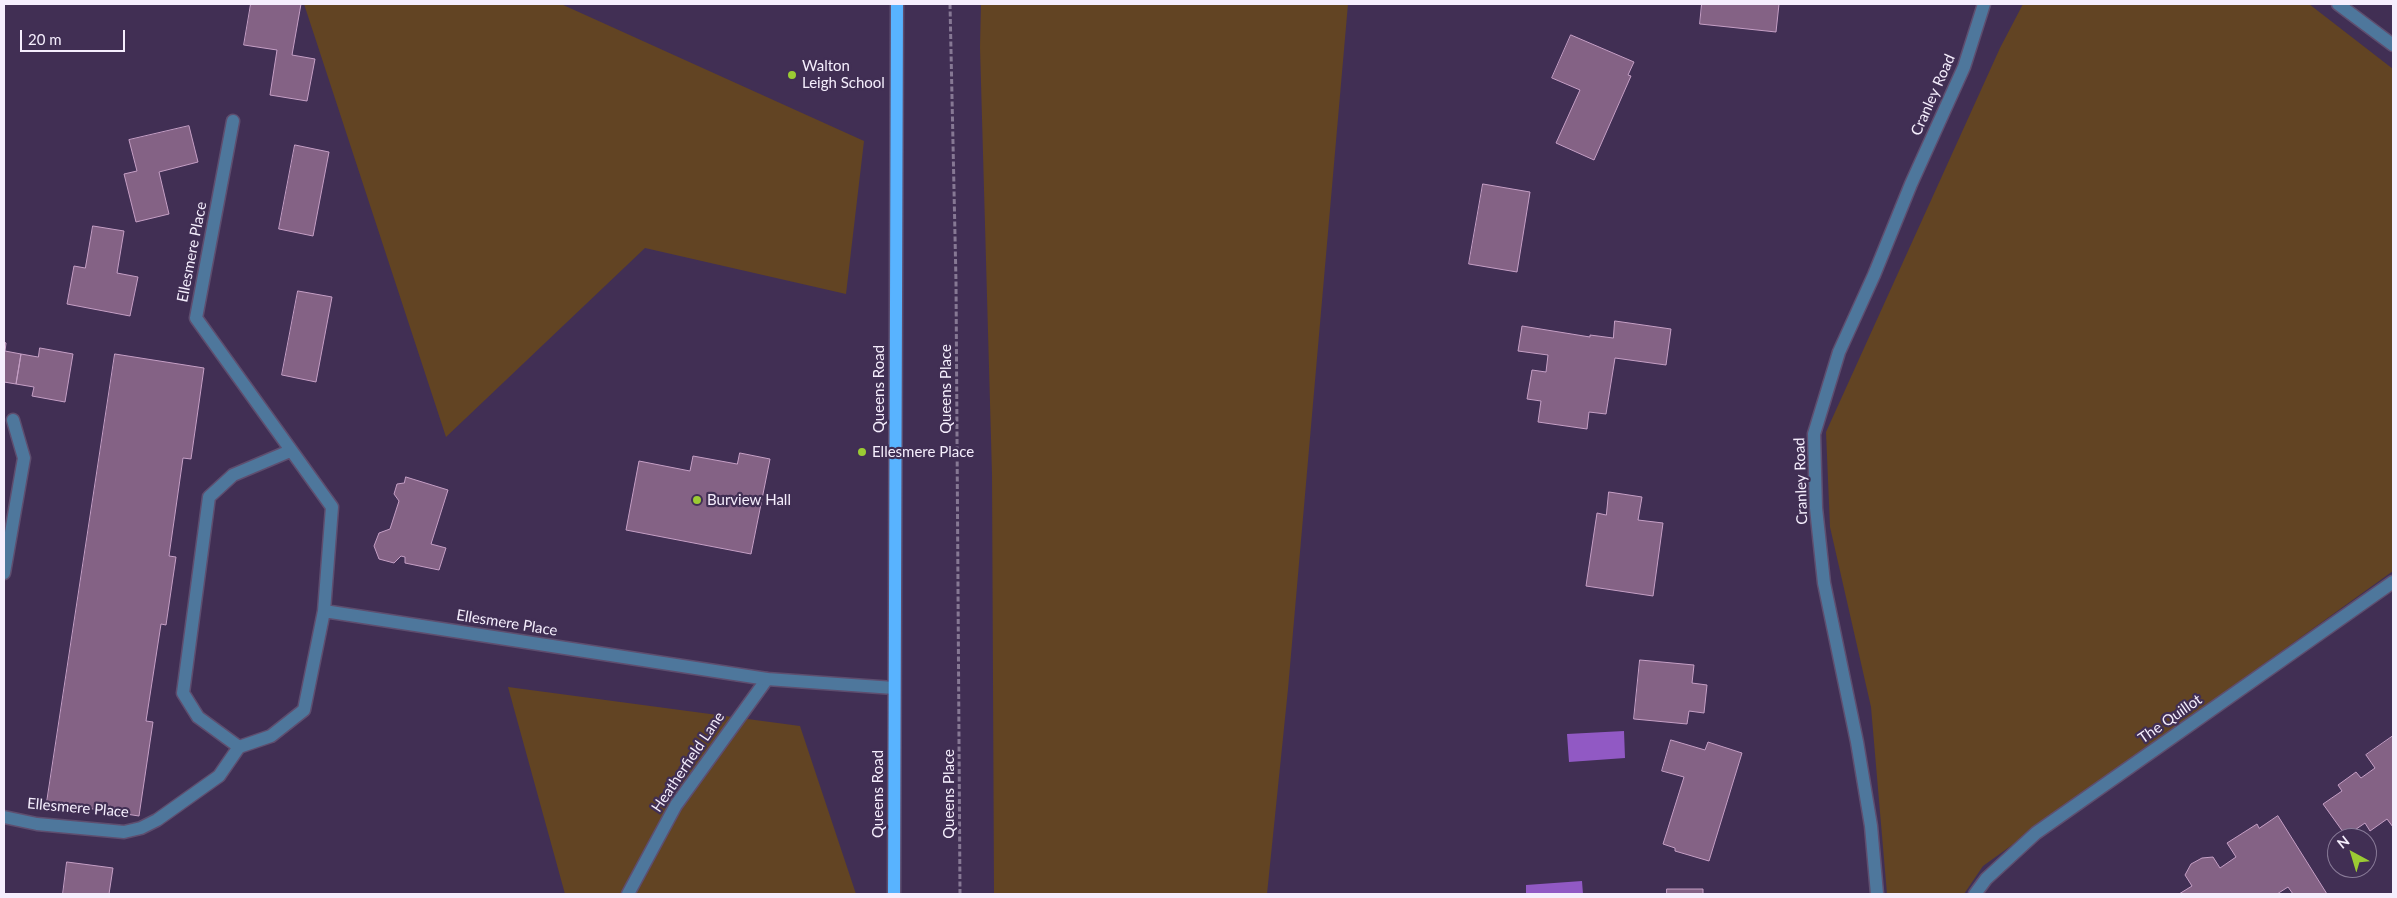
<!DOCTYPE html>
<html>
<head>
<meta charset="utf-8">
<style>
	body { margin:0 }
	#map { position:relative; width:2397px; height:898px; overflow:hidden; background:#412f54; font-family:Lato,sans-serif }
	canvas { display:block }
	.frame { position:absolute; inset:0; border:5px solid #f5eefd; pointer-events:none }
	.north { position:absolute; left:2327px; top:828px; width:50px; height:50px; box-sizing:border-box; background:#412f54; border:1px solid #897b98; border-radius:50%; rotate:321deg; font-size:14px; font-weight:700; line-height:20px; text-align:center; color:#f5eefd }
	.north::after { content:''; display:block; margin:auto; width:18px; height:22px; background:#9bcb33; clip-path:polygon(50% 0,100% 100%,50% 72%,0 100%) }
	.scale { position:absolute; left:20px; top:30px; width:105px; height:22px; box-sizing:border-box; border:2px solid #f5eefd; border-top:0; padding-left:6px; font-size:15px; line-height:18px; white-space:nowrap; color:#f5eefd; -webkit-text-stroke:4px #412f54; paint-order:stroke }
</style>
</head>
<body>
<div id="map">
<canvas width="2397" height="898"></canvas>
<div class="frame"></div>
<div class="north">N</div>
<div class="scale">20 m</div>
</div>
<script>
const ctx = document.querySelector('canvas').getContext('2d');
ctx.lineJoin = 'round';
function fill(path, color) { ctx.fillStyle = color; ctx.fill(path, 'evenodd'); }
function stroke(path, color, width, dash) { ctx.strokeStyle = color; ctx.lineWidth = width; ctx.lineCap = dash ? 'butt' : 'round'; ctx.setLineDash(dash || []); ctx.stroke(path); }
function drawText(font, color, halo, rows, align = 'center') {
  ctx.font = font + ' Lato,sans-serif'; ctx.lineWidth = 4.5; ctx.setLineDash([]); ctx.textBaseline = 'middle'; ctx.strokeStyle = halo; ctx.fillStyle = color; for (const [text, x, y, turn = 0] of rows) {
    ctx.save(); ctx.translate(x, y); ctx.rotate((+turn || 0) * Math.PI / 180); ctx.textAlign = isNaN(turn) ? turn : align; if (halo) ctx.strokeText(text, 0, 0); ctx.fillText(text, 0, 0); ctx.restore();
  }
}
const green = new Path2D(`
	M 304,4 L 561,4 L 864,141 L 846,294 L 645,248 L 446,437 Z
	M 981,4 L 1348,4 L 1288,689 L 1267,894 L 994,894 L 992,474 L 980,47 Z
	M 2023,4 L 2309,4 L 2393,69 L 2393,571 L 1983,866 L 1964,894 L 1887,894 L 1871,707 L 1830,527 L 1826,432 L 2000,48 Z
	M 508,687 L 800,726 L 856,894 L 565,894 Z`);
const water = new Path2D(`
	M 1624,731 L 1625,758 L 1569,762 L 1567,734 Z
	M 1582,881 L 1583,894 L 1526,894 L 1526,885 Z`);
const building = new Path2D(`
	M 251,4 L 301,4 L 292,55 L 315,59 L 307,101 L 270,95 L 277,50 L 244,45 Z
	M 1702,4 L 1779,4 L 1776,32 L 1700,24 Z
	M 1571,35 L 1634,62 L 1628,75 L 1631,76 L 1594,160 L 1556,143 L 1580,90 L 1552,78 Z
	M 189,126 L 198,162 L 159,172 L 169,214 L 136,222 L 124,174 L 137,171 L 129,140 Z
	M 295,145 L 329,152 L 313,236 L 279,229 Z
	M 1483,184 L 1530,192 L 1517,272 L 1469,264 Z
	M 93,226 L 124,231 L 117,273 L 138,277 L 130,316 L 67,304 L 74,266 L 85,268 Z
	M 298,291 L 332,297 L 316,382 L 282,375 Z
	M 1615,321 L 1671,329 L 1666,365 L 1615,358 L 1606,414 L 1589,412 L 1587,429 L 1538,422 L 1541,401 L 1527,399 L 1532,370 L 1546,372 L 1548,355 L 1518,351 L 1522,326 L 1590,337 L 1590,335 L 1613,338 Z
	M 4,342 L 6,343 L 5,351 L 21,354 L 16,384 L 4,382 Z
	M 40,348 L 73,354 L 65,402 L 32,396 L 34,387 L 16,384 L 21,354 L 38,357 Z
	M 115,354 L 204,368 L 191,459 L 183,458 L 169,556 L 176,557 L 166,625 L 161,624 L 146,721 L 153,722 L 139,816 L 47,802 Z
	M 740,453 L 770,459 L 751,554 L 626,530 L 639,461 L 690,471 L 693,456 L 737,464 Z
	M 406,477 L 448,490 L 431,544 L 446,548 L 439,570 L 405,563 L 405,557 L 401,556 L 394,563 L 379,559 L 374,546 L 379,533 L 390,529 L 399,501 L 394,494 L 397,484 L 404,483 Z
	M 1609,492 L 1642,497 L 1638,520 L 1663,523 L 1653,596 L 1586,586 L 1597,513 L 1606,515 Z
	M 1640,660 L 1694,665 L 1692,683 L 1707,685 L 1704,713 L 1689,711 L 1687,724 L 1634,719 Z
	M 2393,736 L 2393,827 L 2387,819 L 2370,831 L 2365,823 L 2346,836 L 2323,804 L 2342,791 L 2338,785 L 2356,772 L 2361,778 L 2375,768 L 2366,755 Z
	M 1671,740 L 1705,750 L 1708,742 L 1742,753 L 1709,861 L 1675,851 L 1675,848 L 1663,844 L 1684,777 L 1662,771 Z
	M 2278,816 L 2327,894 L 2293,894 L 2288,887 L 2277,894 L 2179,894 L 2192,886 L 2185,875 L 2191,864 L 2202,858 L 2213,857 L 2220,868 L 2236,857 L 2227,843 L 2257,824 L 2259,828 Z
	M 67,862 L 113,868 L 109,894 L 63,894 Z
	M 1667,889 L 1703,889 L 1703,894 L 1667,894 Z`);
const path = new Path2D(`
	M 950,4 L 956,282 L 960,894`);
const lane = new Path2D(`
	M 628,894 L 676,805 L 767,679`);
const street = new Path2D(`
	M 2338,4 L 2393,45
	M 4,573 L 24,458 L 13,420
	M 324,611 L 767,679 L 894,688
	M 239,747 L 198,717 L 183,693 L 209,497 L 233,475 L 290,451
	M 4,817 L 37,824 L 124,832 L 141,828 L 157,820 L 219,776 L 239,747 L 271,736 L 304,710 L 324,611 L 332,507 L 196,318 L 233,121
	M 1877,894 L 1871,826 L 1857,742 L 1824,583 L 1816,508 L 1814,434 L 1839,352 L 1874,275 L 1911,184 L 1964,67 L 1984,4
	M 1975,894 L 1986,879 L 2036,833 L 2393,582`);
const primary = new Path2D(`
	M 894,894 L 897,4`);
const markers = [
	[792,75,5,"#9bcb33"],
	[862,452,5,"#9bcb33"],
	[697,500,5,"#9bcb33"]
];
const poiNames = [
	["Walton",802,66],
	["Leigh School",802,83],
	["Ellesmere Place",872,452],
	["Burview Hall",707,500]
];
const streetNames = [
	["Cranley Road",1933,95,-66],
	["Ellesmere Place",192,252,-79],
	["Queens Road",879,389,-90],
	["Queens Place",946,389,-90],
	["Cranley Road",1801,481,-92],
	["Ellesmere Place",507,623,9],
	["The Quillot",2170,719,-35],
	["Heatherfield Lane",688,762,-56],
	["Queens Road",878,794,-90],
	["Queens Place",949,794,-90],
	["Ellesmere Place",78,808,5]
];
fill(green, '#624423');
fill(water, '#9159c4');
fill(building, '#846285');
stroke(building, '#c59fc5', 1);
stroke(lane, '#5e4e6f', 15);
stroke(street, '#5e4e6f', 15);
stroke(primary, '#5e4e6f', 15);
stroke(path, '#867894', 3, [5, 2.5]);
stroke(lane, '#4e779c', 12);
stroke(street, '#4e779c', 12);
stroke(primary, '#58b3ff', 12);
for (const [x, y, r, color] of markers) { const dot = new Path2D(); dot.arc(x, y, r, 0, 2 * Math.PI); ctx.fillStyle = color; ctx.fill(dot); stroke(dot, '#412f54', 2); }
drawText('15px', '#f5eefd', '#412f54', poiNames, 'left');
drawText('15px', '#f5eefd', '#412f54', streetNames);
</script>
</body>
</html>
